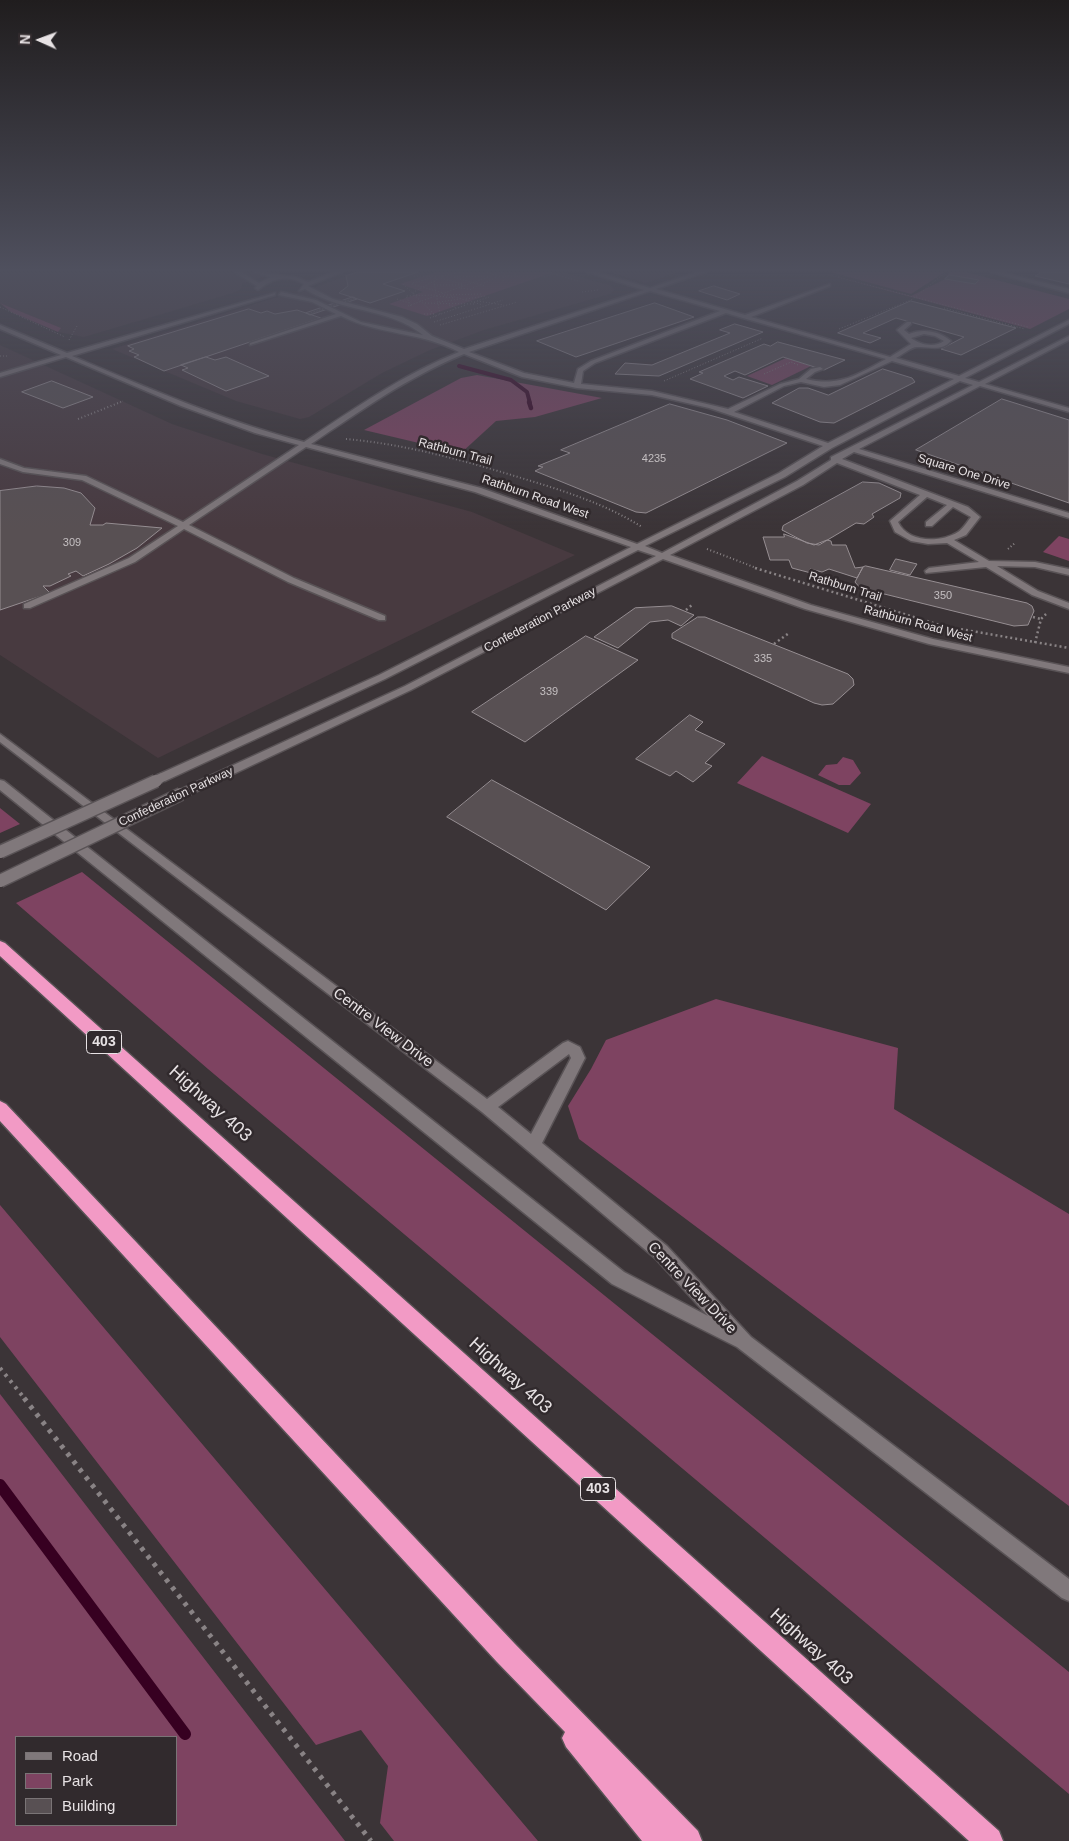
<!DOCTYPE html>
<html>
<head>
<meta charset="utf-8">
<style>
	body { margin:0 }
	#map { position:relative; width:1069px; height:1841px; overflow:hidden; background:#3b3437; font-family:Helvetica,sans-serif }
	canvas { display:block }
	.legend { position:absolute; left:15px; top:1736px; width:162px; height:90px; box-sizing:border-box; background:#312a2d; border:1px solid #7a7476; margin:0; padding:6px 9px; list-style:none; font-size:15px; color:#e7e2e4 }
	.legend li { display:flex; align-items:center; gap:10px; height:25px }
	.legend b { width:25px; border:1px solid #7a7476 }
	.north { position:absolute; left:15px; top:15px; width:50px; height:50px; -webkit-text-stroke:4px #312a2d; paint-order:stroke; rotate:272deg; font-size:14px; font-weight:700; line-height:20px; text-align:center; color:#e7e2e4 }
	.north::after { content:''; display:block; margin:auto; width:18px; height:22px; background:#e7e2e4; clip-path:polygon(50% 0,100% 100%,50% 72%,0 100%) }
</style>
</head>
<body>
<div id="map">
<canvas width="1069" height="1841"></canvas>
<ul class="legend">
<li><b style="height:6px;background:#80787b"></b>Road</li>
<li><b style="height:14px;background:#7e4361"></b>Park</li>
<li><b style="height:14px;background:#585053"></b>Building</li>
</ul>
<div class="north">N</div>
</div>
<script>
const ctx = document.querySelector('canvas').getContext('2d');
ctx.lineJoin = 'round';
function fill(path, color) { ctx.fillStyle = color; ctx.fill(path, 'evenodd'); }
function stroke(path, color, width, dash) { ctx.strokeStyle = color; ctx.lineWidth = width; ctx.lineCap = dash ? 'butt' : 'round'; ctx.setLineDash(dash || []); ctx.stroke(path); }
function drawText(font, color, halo, rows, align = 'center') {
  ctx.font = font + ' Helvetica,sans-serif'; ctx.lineWidth = 5; ctx.setLineDash([]); ctx.textBaseline = 'middle'; ctx.strokeStyle = halo; ctx.fillStyle = color; for (const [text, x, y, turn = 0] of rows) {
    ctx.save(); ctx.translate(x, y); ctx.rotate((+turn || 0) * Math.PI / 180); ctx.textAlign = isNaN(turn) ? turn : align; if (halo) ctx.strokeText(text, 0, 0); ctx.fillText(text, 0, 0); ctx.restore();
  }
}
const built = new Path2D(`
	M 0,272 L 301,272 L 277,273 L 243,283 L 241,289 L 233,293 L 84,337 L 58,332 L 60,328 L 0,303 Z
	M 357,272 L 563,272 L 609,285 L 615,289 L 610,294 L 484,330 L 430,350 L 382,373 L 309,417 L 300,419 L 236,401 L 112,349 L 274,298 L 302,292 Z
	M 608,272 L 679,272 L 646,283 Z
	M 0,345 L 172,424 L 262,454 L 472,512 L 575,555 L 158,758 L 0,655 Z`);
const green = new Path2D(`
	M 436,272 L 554,272 L 427,316 L 389,304 L 423,292 L 400,284 Z
	M 818,272 L 911,296 L 945,279 L 949,272 L 966,272 L 1069,299 L 1069,309 L 1030,329 Z
	M 830,272 L 945,272 L 911,294 Z
	M 0,303 L 61,328 L 58,332 L 11,312 Z
	M 786,358 L 811,366 L 772,385 L 747,376 Z
	M 477,375 L 602,398 L 535,417 L 496,421 L 461,453 L 364,430 L 461,378 Z
	M 1059,536 L 1069,539 L 1069,561 L 1043,552 Z
	M 762,756 L 871,804 L 848,833 L 737,783 Z
	M 843,757 L 853,760 L 861,773 L 850,785 L 839,785 L 818,775 L 826,765 L 837,764 Z
	M 0,808 L 20,824 L 0,833 Z
	M 82,872 L 1069,1672 L 1069,1794 L 208,1069 L 16,903 Z
	M 716,999 L 898,1048 L 894,1109 L 1069,1214 L 1069,1506 L 579,1139 L 568,1106 L 591,1069 L 606,1040 Z
	M 0,1205 L 538,1841 L 394,1841 L 380,1823 L 388,1766 L 361,1730 L 316,1745 L 0,1337 Z
	M 0,1394 L 345,1841 L 0,1841 ZM 16,1737 L 176,1737 L 176,1825 L 16,1825 Z`);
const streamFar2 = new Path2D(`
	M 459,366 L 511,380 L 527,392 L 530,403`);
const streamFar1 = new Path2D(`
	M 529,402 L 531,408`);
const stream = new Path2D(`
	M 0,1485 L 185,1734`);
const building = new Path2D(`
	M 358,272 L 418,272 L 383,284 L 405,291 L 370,303 L 339,293 L 348,286 L 346,276 Z
	M 1039,272 L 1069,272 L 1069,284 L 1035,276 L 1040,273 Z
	M 950,275 L 979,280 L 975,284 L 945,279 Z
	M 714,286 L 740,294 L 727,300 L 699,291 Z
	M 353,297 L 357,299 L 310,315 L 306,313 Z
	M 911,301 L 942,309 L 1016,328 L 961,355 L 941,349 L 964,337 L 896,318 L 863,333 L 881,338 L 870,343 L 838,333 Z
	M 655,303 L 694,317 L 576,357 L 537,341 Z
	M 249,309 L 261,313 L 267,311 L 275,314 L 297,310 L 321,318 L 164,371 L 134,357 L 139,355 L 129,351 L 134,349 L 128,346 Z
	M 735,324 L 763,332 L 659,376 L 615,374 L 625,363 L 652,365 L 730,333 L 720,330 Z
	M 778,342 L 845,360 L 824,370 L 783,357 L 745,375 L 735,371 L 724,376 L 733,380 L 739,377 L 768,386 L 743,398 L 690,379 L 703,373 L 699,372 L 764,344 L 770,346 Z
	M 206,357 L 215,360 L 226,357 L 269,376 L 226,391 L 182,370 L 188,368 L 181,365 Z
	M 883,369 L 912,378 L 915,382 L 834,423 L 820,422 L 772,403 L 799,388 L 808,388 L 828,395 Z
	M 52,381 L 93,397 L 63,408 L 22,392 Z
	M 1002,399 L 1069,420 L 1069,503 L 916,450 Z
	M 670,404 L 727,420 L 787,443 L 646,513 L 636,512 L 535,471 L 543,467 L 538,466 L 570,453 L 561,450 Z
	M 863,482 L 879,483 L 901,493 L 900,498 L 872,514 L 874,517 L 864,524 L 856,523 L 819,545 L 807,543 L 782,530 L 783,526 Z
	M 37,486 L 64,488 L 81,493 L 95,508 L 90,525 L 103,525 L 106,523 L 162,528 L 137,548 L 109,564 L 83,576 L 76,571 L 68,574 L 71,576 L 50,586 L 43,586 L 50,593 L 0,610 L 0,491 Z
	M 784,534 L 814,545 L 827,540 L 831,541 L 832,545 L 846,545 L 855,568 L 863,567 L 857,578 L 829,569 L 822,572 L 810,569 L 811,573 L 792,568 L 789,560 L 770,560 L 763,537 L 784,537 Z
	M 896,559 L 917,564 L 910,575 L 890,570 Z
	M 866,566 L 1027,603 L 1032,606 L 1034,611 L 1028,625 L 1014,626 L 860,588 L 855,582 L 863,567 Z
	M 672,606 L 694,615 L 681,626 L 668,620 L 650,622 L 618,648 L 594,637 L 635,608 Z
	M 698,617 L 705,617 L 848,674 L 853,679 L 854,685 L 833,704 L 822,705 L 814,703 L 672,638 L 672,634 Z
	M 586,636 L 638,660 L 525,742 L 472,712 Z
	M 690,715 L 703,722 L 695,730 L 725,744 L 705,763 L 712,766 L 693,782 L 676,771 L 670,776 L 636,759 Z
	M 492,780 L 650,867 L 606,910 L 447,817 Z`);
const pathFar4 = new Path2D(`
	M 487,272 L 494,275
	M 509,272 L 517,275
	M 548,272 L 578,281
	M 414,276 L 436,276 L 434,283 L 440,314
	M 442,276 L 461,272
	M 496,276 L 520,276
	M 454,277 L 487,276
	M 544,277 L 553,274
	M 838,277 L 1028,327
	M 441,278 L 462,284
	M 457,278 L 485,286
	M 503,281 L 505,272
	M 413,283 L 431,278
	M 403,284 L 434,314
	M 412,284 L 443,293
	M 434,285 L 463,285
	M 461,288 L 473,290
	M 473,288 L 497,277
	M 582,292 L 598,290
	M 417,295 L 412,293 L 443,276
	M 444,295 L 481,294
	M 437,296 L 454,298
	M 451,296 L 483,305
	M 397,299 L 409,303
	M 466,299 L 485,296
	M 477,301 L 504,305
	M 439,302 L 460,299
	M 474,302 L 489,297
	M 425,303 L 474,304
	M 449,305 L 457,308
	M 408,306 L 502,272
	M 411,306 L 406,296 L 435,295
	M 0,307 L 65,337
	M 944,308 L 1025,329
	M 424,314 L 434,314 L 436,317
	M 430,318 L 466,305
	M 434,322 L 503,300
	M 440,325 L 517,302
	M 839,329 L 913,299 L 946,272
	M 69,340 L 77,326
	M 0,356 L 9,356
	M 764,374 L 791,362 L 798,365
	M 664,381 L 763,338
	M 117,403 L 123,401`);
const pathFar3 = new Path2D(`
	M 78,419 L 121,402
	M 346,439 C 404,444 462,460 518,477 C 561,490 604,503 642,527
	M 707,549 L 759,569
	M 1008,549 L 1015,543`);
const pathFar2 = new Path2D(`
	M 755,568 L 943,626 L 1069,648
	M 686,610 L 692,605
	M 1033,617 L 1041,619
	M 1035,643 L 1041,619 L 1046,614
	M 774,644 L 789,633`);
const pathFar1 = new Path2D(`
	M 0,1368 L 25,1399`);
const path = new Path2D(`
	M 24,1398 L 371,1841`);
const minor = new Path2D(`
	M 234,272 L 241,272 L 259,283 L 271,277 L 254,272 L 296,277 L 308,282 L 334,272 L 342,272 L 308,286 L 333,299 L 402,317 L 417,324 L 432,336 L 464,349 L 644,290 L 587,272 L 596,272 L 650,288 L 697,272 L 706,272 L 656,289 L 745,315 L 830,284 L 830,286 L 751,317 L 890,357 L 911,344 L 897,330 L 907,322 L 911,322 L 911,324 L 904,330 L 909,334 C 923,328 939,331 951,341 C 941,352 930,346 917,347 C 911,347 902,355 896,358 L 959,376 L 1069,320 L 1069,324 L 965,378 L 979,382 L 1069,336 L 1069,340 L 985,384 L 1069,408 L 1069,412 L 980,386 L 859,449 L 1069,513 L 1069,518 L 854,452 L 842,459 L 968,507 L 980,517 L 966,535 L 954,540 L 989,561 L 1035,562 L 1069,569 L 1069,575 L 1035,567 L 997,566 L 1038,591 L 1069,603 L 1069,609 L 1032,595 L 986,567 L 926,573 L 925,571 L 929,568 L 979,562 L 947,543 L 928,544 L 911,541 L 895,532 L 890,521 L 920,495 L 837,463 L 803,485 L 670,555 L 811,605 L 933,639 L 1069,667 L 1069,673 L 929,644 L 805,609 L 663,559 L 411,690 L 185,797 L 177,797 L 175,794 L 177,791 L 405,686 L 656,556 L 638,550 L 385,679 L 165,781 L 157,781 L 156,778 L 157,775 L 379,675 L 631,547 L 475,492 L 306,447 L 189,525 L 294,578 L 385,616 L 385,620 L 379,620 L 288,582 L 184,529 L 135,562 L 30,608 L 24,608 L 24,604 L 129,558 L 178,526 L 82,480 L 23,472 L 0,464 L 0,459 L 24,468 L 86,476 L 183,522 L 299,445 L 255,433 L 181,406 L 66,357 L 0,377 L 0,373 L 61,355 L 0,329 L 0,325 L 67,353 L 275,293 L 275,295 L 72,356 C 148,388 224,421 304,442 C 355,408 402,375 459,352 C 422,332 378,335 341,316 L 250,345 L 250,343 L 336,314 L 312,302 L 279,295 L 281,292 L 316,300 L 361,322 L 423,335 C 388,307 342,313 305,289 L 299,291 L 304,284 C 286,274 272,279 258,290 L 255,288 L 257,286 ZM 650,291 L 720,311 L 591,361 L 578,369 L 574,383 L 524,373 L 469,352 ZM 726,313 L 743,318 L 886,359 C 857,375 839,387 806,379 L 815,372 L 823,369 L 820,367 L 811,369 L 799,379 L 780,384 L 728,409 L 652,391 L 581,384 L 583,371 L 595,363 ZM 924,334 L 935,336 L 944,341 C 935,348 920,345 911,338 ZM 464,354 L 522,377 L 577,388 L 652,395 L 709,408 L 823,446 L 779,473 L 637,544 L 481,488 L 311,444 C 362,410 406,378 464,354 ZM 892,361 L 954,379 L 828,443 L 734,412 L 784,386 L 801,382 L 824,387 L 840,385 ZM 960,381 L 973,385 L 831,457 L 831,460 L 797,481 L 662,553 L 645,546 L 785,477 L 832,448 ZM 927,497 L 947,505 L 926,522 L 926,526 L 932,526 L 953,507 L 971,517 C 967,522 963,529 958,532 C 940,543 908,543 898,522 Z
	M 990,272 L 1000,272 L 1069,289 L 1069,293 Z
	M 0,734 L 487,1099 L 563,1043 L 568,1041 L 580,1047 L 585,1058 L 542,1143 L 667,1246 L 751,1337 L 1069,1579 L 1069,1601 L 1062,1598 L 737,1347 L 612,1284 L 0,790 L 0,780 L 4,781 L 624,1272 L 708,1316 L 655,1258 L 482,1112 L 0,742 ZM 569,1054 L 571,1058 L 531,1134 L 498,1107 Z`);
const highway = new Path2D(`
	M 0,941 L 5,943 L 999,1831 L 1003,1841 L 969,1841 L 0,956 Z
	M 0,1101 L 6,1104 L 515,1644 L 698,1831 L 702,1841 L 642,1841 L 566,1747 L 562,1738 L 565,1732 L 497,1662 L 0,1121 Z`);
const pathBridge = new Path2D(`
	M 308,314 L 355,298`);
const minorBridgeFar1 = new Path2D(`
	M 153,782 L 161,778`);
const minorBridge = new Path2D(`
	M 0,852 L 156,781
	M 0,881 L 181,794`);
const farNumbernames = [
	["4235",654,459],
	["309",72,543],
	["350",943,596],
	["335",763,659],
	["339",549,692]
];
const farStreetnames = [
	["Rathburn Trail",455,452,15],
	["Square One Drive",964,472,17],
	["Rathburn Road West",535,497,19],
	["Rathburn Trail",845,587,17],
	["Confederation Parkway",540,620,-28],
	["Rathburn Road West",918,624,15],
	["Confederation Parkway",176,797,-25]
];
const shields = [
	[104,1042,35],
	[598,1489,35]
];
const shieldNames = [
	["403",104,1042],
	["403",598,1489]
];
const streetNames = [
	["Centre View Drive",383,1028,37],
	["Centre View Drive",692,1288,46]
];
const nearStreetnames = [
	["Highway 403",210,1104,42],
	["Highway 403",510,1376,42],
	["Highway 403",811,1647,42]
];
fill(built, '#483a40');
fill(green, '#7e4361');
stroke(streamFar2, '#370021', 4);
stroke(streamFar1, '#370021', 4.5);
stroke(stream, '#370021', 12);
fill(building, '#585053');
stroke(building, '#968e92', 1);
stroke(minor, '#595356', 3);
stroke(highway, '#595356', 3);
stroke(pathFar4, '#898385', 1, [1, 2]);
stroke(pathFar3, '#898385', 2, [1, 2.5]);
stroke(pathFar2, '#898385', 2.5, [2, 3]);
stroke(pathFar1, '#898385', 4, [3, 5]);
stroke(path, '#898385', 5, [4, 6]);
fill(minor, '#80787b');
fill(highway, '#f29ac5');
stroke(minorBridgeFar1, '#595356', 11, []);
stroke(minorBridge, '#595356', 15, []);
stroke(pathBridge, '#898385', 1, [1, 2]);
stroke(minorBridgeFar1, '#80787b', 9);
stroke(minorBridge, '#80787b', 12);
const sky = ctx.createLinearGradient(0, 0, 0, 530);
sky.addColorStop(0, '#201d1e');
sky.addColorStop(0.51, '#4f505e');
sky.addColorStop(1, '#4f505e00');
ctx.fillStyle = sky;
ctx.fillRect(0, 0, 1069, 530);
drawText('11px', '#c3bec0', null, farNumbernames);
drawText('12px', '#e7e2e4', '#312a2d', farStreetnames);
for (const [x, y, w] of shields) { const box = new Path2D(); box.roundRect(x - w / 2, y - 11.5, w, 23, 4); ctx.fillStyle = '#312a2d'; ctx.fill(box); stroke(box, '#e7e2e4', 1); }
drawText('bold 14px', '#e7e2e4', null, shieldNames);
drawText('15px', '#e7e2e4', '#312a2d', streetNames);
drawText('18px', '#e7e2e4', '#312a2d', nearStreetnames);
</script>
</body>
</html>
